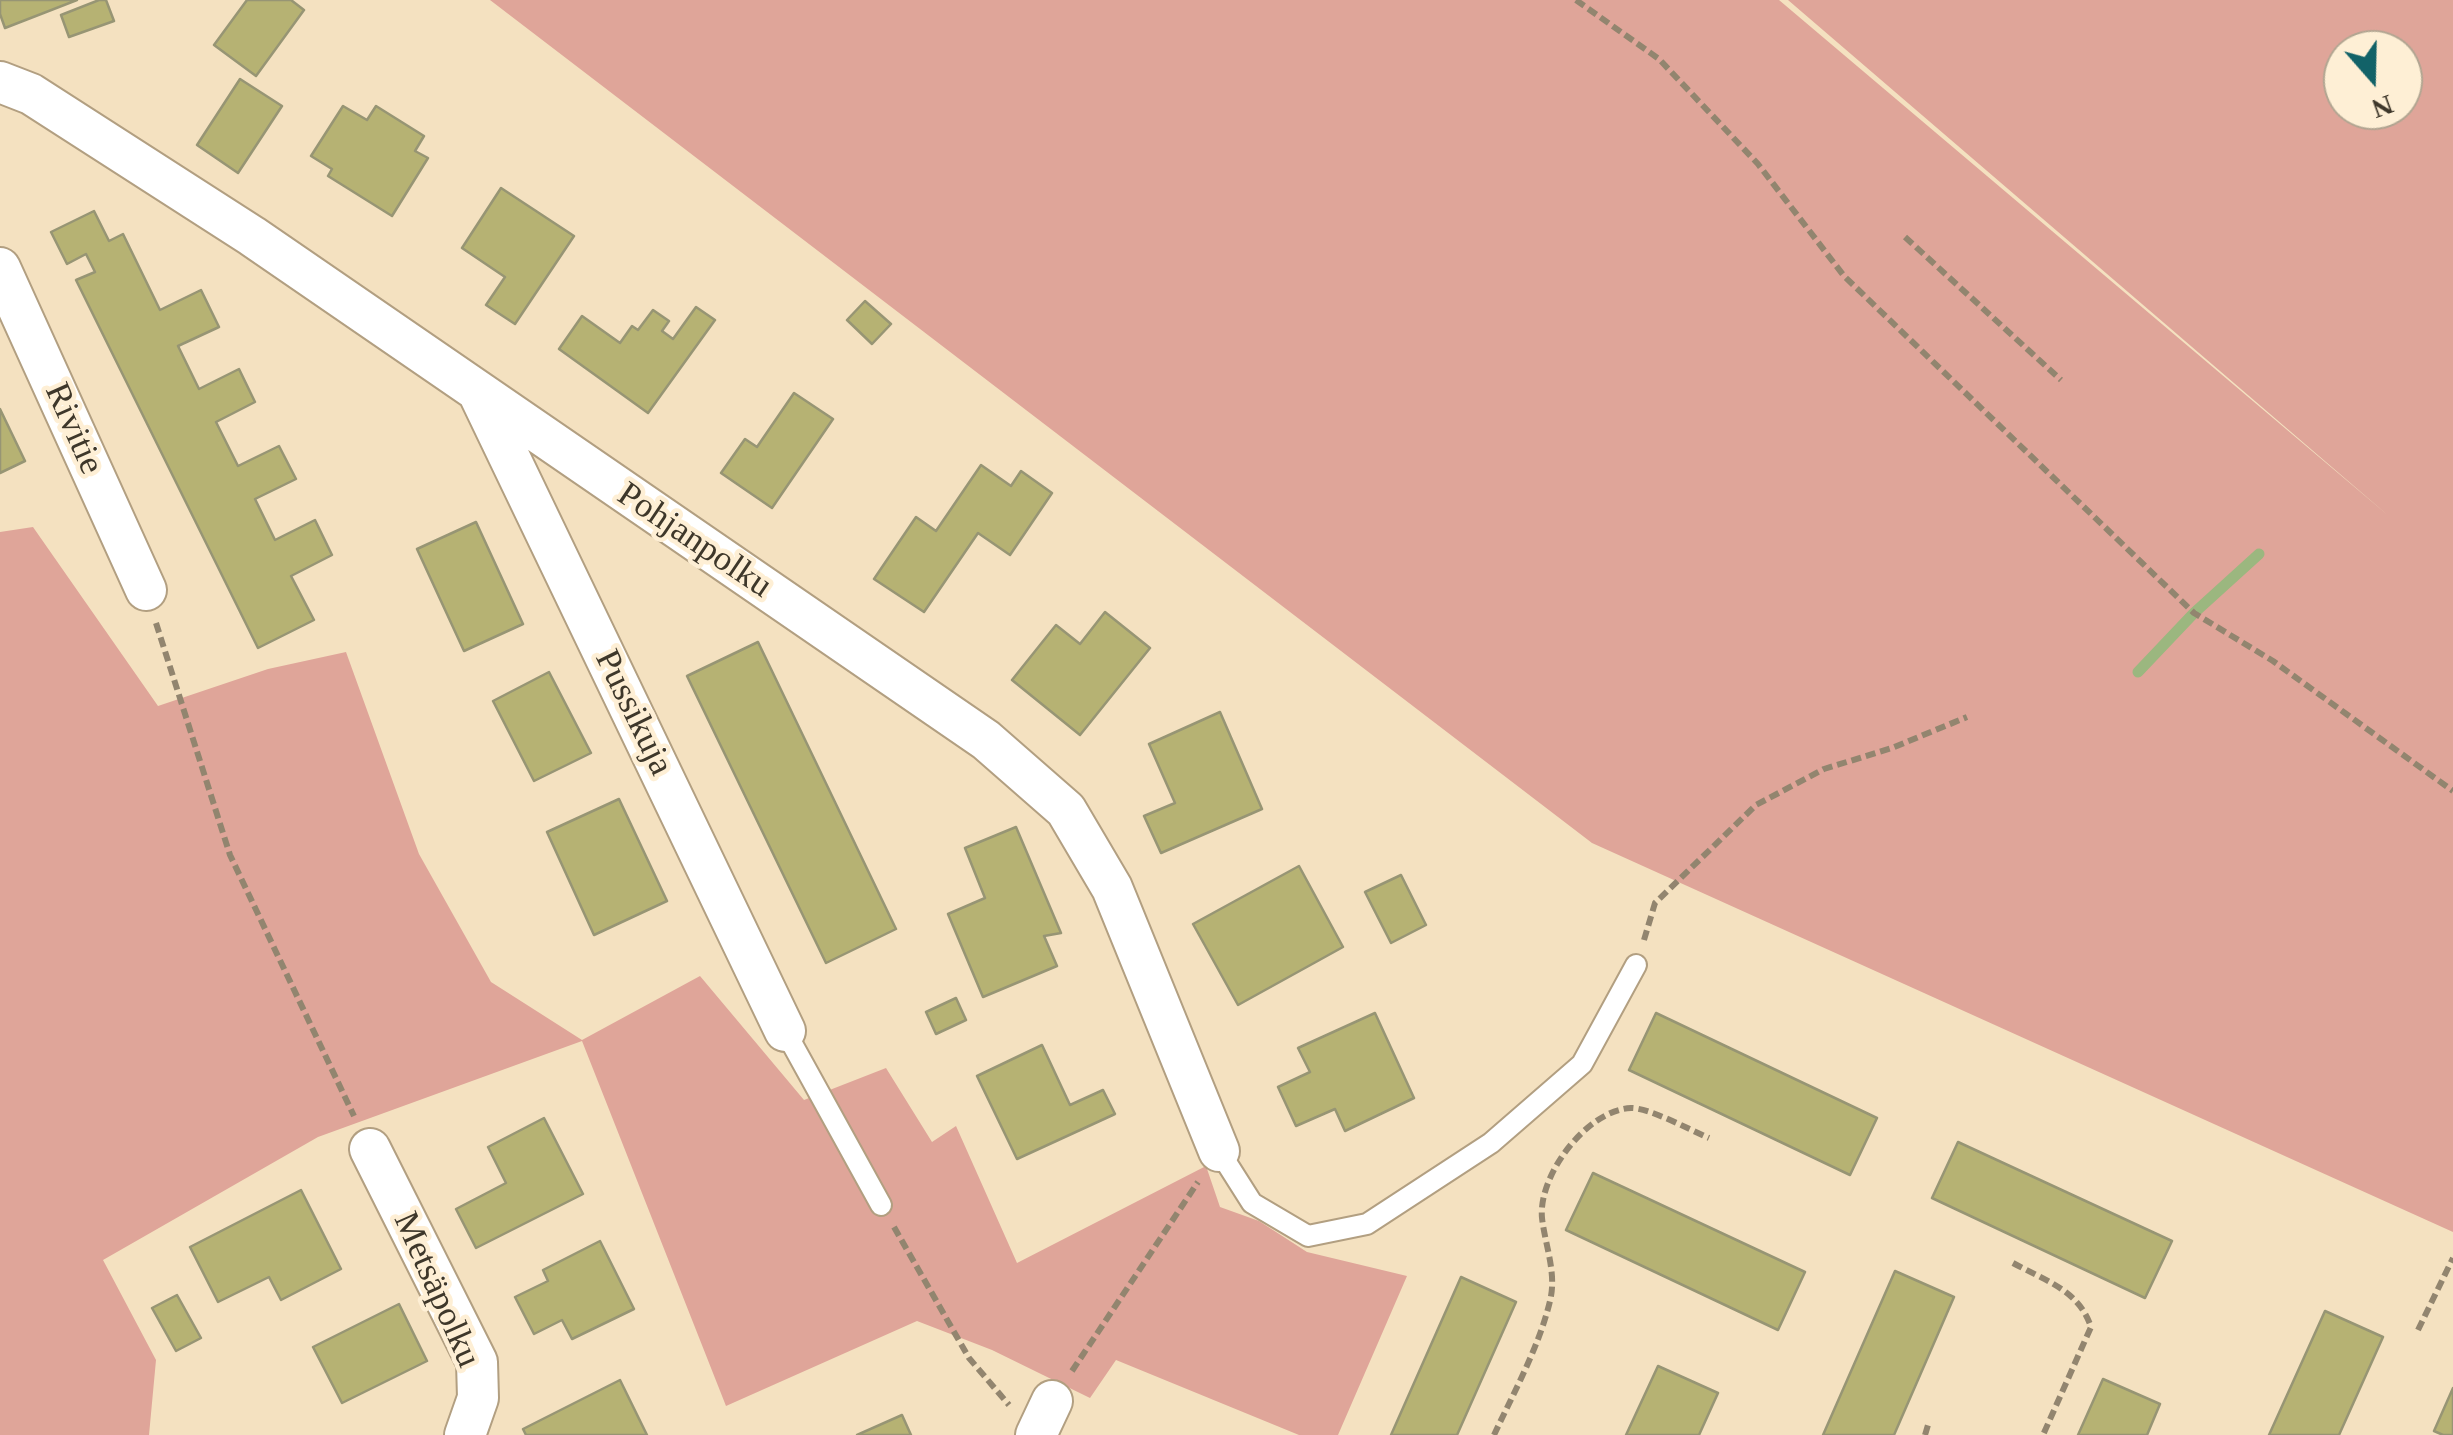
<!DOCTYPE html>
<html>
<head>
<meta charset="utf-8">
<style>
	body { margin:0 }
	#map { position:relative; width:2453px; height:1435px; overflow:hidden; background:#f4e1c0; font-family:"Times New Roman",serif }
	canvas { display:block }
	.north { position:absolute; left:2323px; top:30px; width:100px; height:100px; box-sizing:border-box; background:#feefd5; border:2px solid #b1a591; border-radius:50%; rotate:160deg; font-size:28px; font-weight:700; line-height:40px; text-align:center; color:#3e372a }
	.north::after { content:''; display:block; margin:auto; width:35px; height:45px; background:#126268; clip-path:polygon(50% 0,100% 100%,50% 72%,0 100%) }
</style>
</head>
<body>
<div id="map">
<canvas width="2453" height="1435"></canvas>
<div class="north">N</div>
</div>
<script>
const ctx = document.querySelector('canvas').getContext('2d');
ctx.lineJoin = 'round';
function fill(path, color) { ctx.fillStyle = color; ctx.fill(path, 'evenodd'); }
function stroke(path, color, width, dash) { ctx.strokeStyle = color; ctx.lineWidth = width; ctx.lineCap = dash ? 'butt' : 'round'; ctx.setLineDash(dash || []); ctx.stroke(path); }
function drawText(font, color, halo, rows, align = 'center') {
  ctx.font = font + ' "Times New Roman",serif'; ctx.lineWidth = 9; ctx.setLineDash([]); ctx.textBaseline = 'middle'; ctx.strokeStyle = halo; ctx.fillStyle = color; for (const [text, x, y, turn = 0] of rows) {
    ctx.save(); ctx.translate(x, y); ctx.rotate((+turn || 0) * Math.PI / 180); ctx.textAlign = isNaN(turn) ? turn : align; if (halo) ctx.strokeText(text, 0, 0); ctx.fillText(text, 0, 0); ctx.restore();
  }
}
const green = new Path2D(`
	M 490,0 L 1779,0 L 2390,517 L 1788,0 L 2453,0 L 2453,1232 L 1592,843 ZM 2343,50 L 2403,50 L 2403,110 L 2343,110 Z
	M 33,527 L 158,706 L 268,669 L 346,652 L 419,854 L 491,982 L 582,1040 L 700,976 L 804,1100 L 886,1068 L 932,1142 L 956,1126 L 1017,1263 L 1206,1166 L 1220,1207 L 1259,1221 L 1307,1252 L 1407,1276 L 1338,1435 L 1299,1435 L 1116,1360 L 1090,1398 L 992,1350 L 917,1321 L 726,1406 L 582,1041 L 318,1137 L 103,1260 L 156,1360 L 149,1435 L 0,1435 L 0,532 Z`);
const stream = new Path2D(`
	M 2138,672 L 2194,613 L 2259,554`);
const building = new Path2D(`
	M 0,0 L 77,0 L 5,28 L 0,14 Z
	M 99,0 L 106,0 L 114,21 L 69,37 L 61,15 Z
	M 247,0 L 291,0 L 304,10 L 256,76 L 214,45 Z
	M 240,79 L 282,106 L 238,173 L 197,145 Z
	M 343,106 L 367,120 L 376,106 L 424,136 L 415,151 L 428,158 L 392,216 L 328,176 L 332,169 L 311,156 Z
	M 501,188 L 574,236 L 515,324 L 486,305 L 505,277 L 462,248 Z
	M 94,211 L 109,241 L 123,234 L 160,310 L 201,290 L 219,327 L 178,346 L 199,389 L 239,369 L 255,402 L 216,422 L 238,466 L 279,446 L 296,479 L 255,499 L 275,540 L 315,520 L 332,555 L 291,576 L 314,620 L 258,648 L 76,280 L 95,272 L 86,254 L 67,264 L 51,232 Z
	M 865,301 L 891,324 L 872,344 L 847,320 Z
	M 696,307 L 715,320 L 648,413 L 559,349 L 582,316 L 620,343 L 632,326 L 638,330 L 653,310 L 669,321 L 662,331 L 673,339 Z
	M 794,393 L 833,419 L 772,508 L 721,473 L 745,439 L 757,447 Z
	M 0,409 L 25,461 L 0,473 Z
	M 981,465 L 1011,486 L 1021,471 L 1052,493 L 1010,555 L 978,533 L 924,612 L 874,579 L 916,517 L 936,531 Z
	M 476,522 L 523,624 L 464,651 L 417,549 Z
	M 1105,612 L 1150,648 L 1080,735 L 1012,680 L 1056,625 L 1080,644 Z
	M 758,642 L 896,929 L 826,963 L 687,676 Z
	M 549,672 L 591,753 L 534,781 L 493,701 Z
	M 1220,712 L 1262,809 L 1161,853 L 1144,816 L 1175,803 L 1149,744 Z
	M 619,799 L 667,901 L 594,935 L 547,832 Z
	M 1016,827 L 1061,933 L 1044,936 L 1057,966 L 983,997 L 948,914 L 985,898 L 965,848 Z
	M 1299,866 L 1343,947 L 1238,1005 L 1193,924 Z
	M 1401,875 L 1426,925 L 1391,943 L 1365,892 Z
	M 956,998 L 966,1020 L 936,1034 L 926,1012 Z
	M 1375,1013 L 1414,1098 L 1345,1131 L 1335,1109 L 1296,1126 L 1278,1087 L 1310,1072 L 1298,1048 Z
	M 1656,1013 L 1877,1118 L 1850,1175 L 1629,1070 Z
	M 1042,1045 L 1070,1105 L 1103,1090 L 1115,1114 L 1017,1159 L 977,1076 Z
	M 544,1118 L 583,1194 L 476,1248 L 456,1209 L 506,1183 L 488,1147 Z
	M 1958,1142 L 2172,1241 L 2145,1298 L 1932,1198 Z
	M 1593,1173 L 1805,1272 L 1778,1330 L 1566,1230 Z
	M 301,1190 L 341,1269 L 281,1300 L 269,1277 L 218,1302 L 190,1247 Z
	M 600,1241 L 634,1309 L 572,1339 L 562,1320 L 534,1334 L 515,1297 L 548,1281 L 543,1270 Z
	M 1895,1271 L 1954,1297 L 1894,1435 L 1823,1435 Z
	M 1461,1277 L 1516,1302 L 1457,1435 L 1391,1435 Z
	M 177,1295 L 201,1338 L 176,1351 L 152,1308 Z
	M 399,1304 L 427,1361 L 342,1403 L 313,1347 Z
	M 2325,1311 L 2383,1337 L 2339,1435 L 2269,1435 Z
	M 1658,1366 L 1718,1393 L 1699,1435 L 1626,1435 Z
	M 2103,1379 L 2160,1404 L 2147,1435 L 2078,1435 Z
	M 620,1380 L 647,1435 L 526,1435 L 523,1429 Z
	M 2453,1388 L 2453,1435 L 2443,1435 L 2434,1431 Z
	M 902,1415 L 911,1435 L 857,1435 Z`);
const path = new Path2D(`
	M 1576,0 L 1659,59 L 1758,164 L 1844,276 L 2194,613 L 2273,661 L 2453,791
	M 1905,237 L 2061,380
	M 156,623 L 230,855 L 354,1116
	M 1644,940 L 1655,903 L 1756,805 L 1824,769 L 1892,748 L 1967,717
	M 894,1227 L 969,1358 L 1009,1405
	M 2013,1263 C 2044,1280 2079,1290 2091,1327 L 2043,1435
	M 2418,1330 L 2453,1258
	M 1072,1371 L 1198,1182
	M 1494,1435 C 1514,1392 1539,1347 1550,1301 C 1557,1273 1545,1245 1542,1218 C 1538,1175 1587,1110 1631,1108 C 1650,1108 1690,1130 1709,1138
	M 1925,1435 L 1928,1425`);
const lane = new Path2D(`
	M 785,1031 L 881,1205
	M 1219,1151 L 1252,1203 L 1308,1236 L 1367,1224 L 1491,1143 L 1582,1064 L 1636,965`);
const street = new Path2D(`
	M 0,82 L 31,94 L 252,236 L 986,740 L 1066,810 L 1112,888 L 1219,1151
	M 0,268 L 146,590
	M 480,396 L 785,1031
	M 370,1149 L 477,1362 L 478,1398 L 465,1435
	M 1036,1435 L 1052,1401`);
const streetNames = [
	["Rivitie",73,429,66],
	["Pohjanpolku",694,541,34],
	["Pussikuja",633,713,64],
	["Metsäpolku",436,1290,66]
];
fill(green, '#dfa599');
stroke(stream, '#9bb77f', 11);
fill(building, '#b6b273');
stroke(building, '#979574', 2.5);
stroke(lane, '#b29f81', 24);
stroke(street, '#b29f81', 44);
stroke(path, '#92856f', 6, [10, 5]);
stroke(lane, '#fff', 20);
stroke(street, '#fff', 40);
drawText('35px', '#3e372a', '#feefd5', streetNames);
</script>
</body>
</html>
